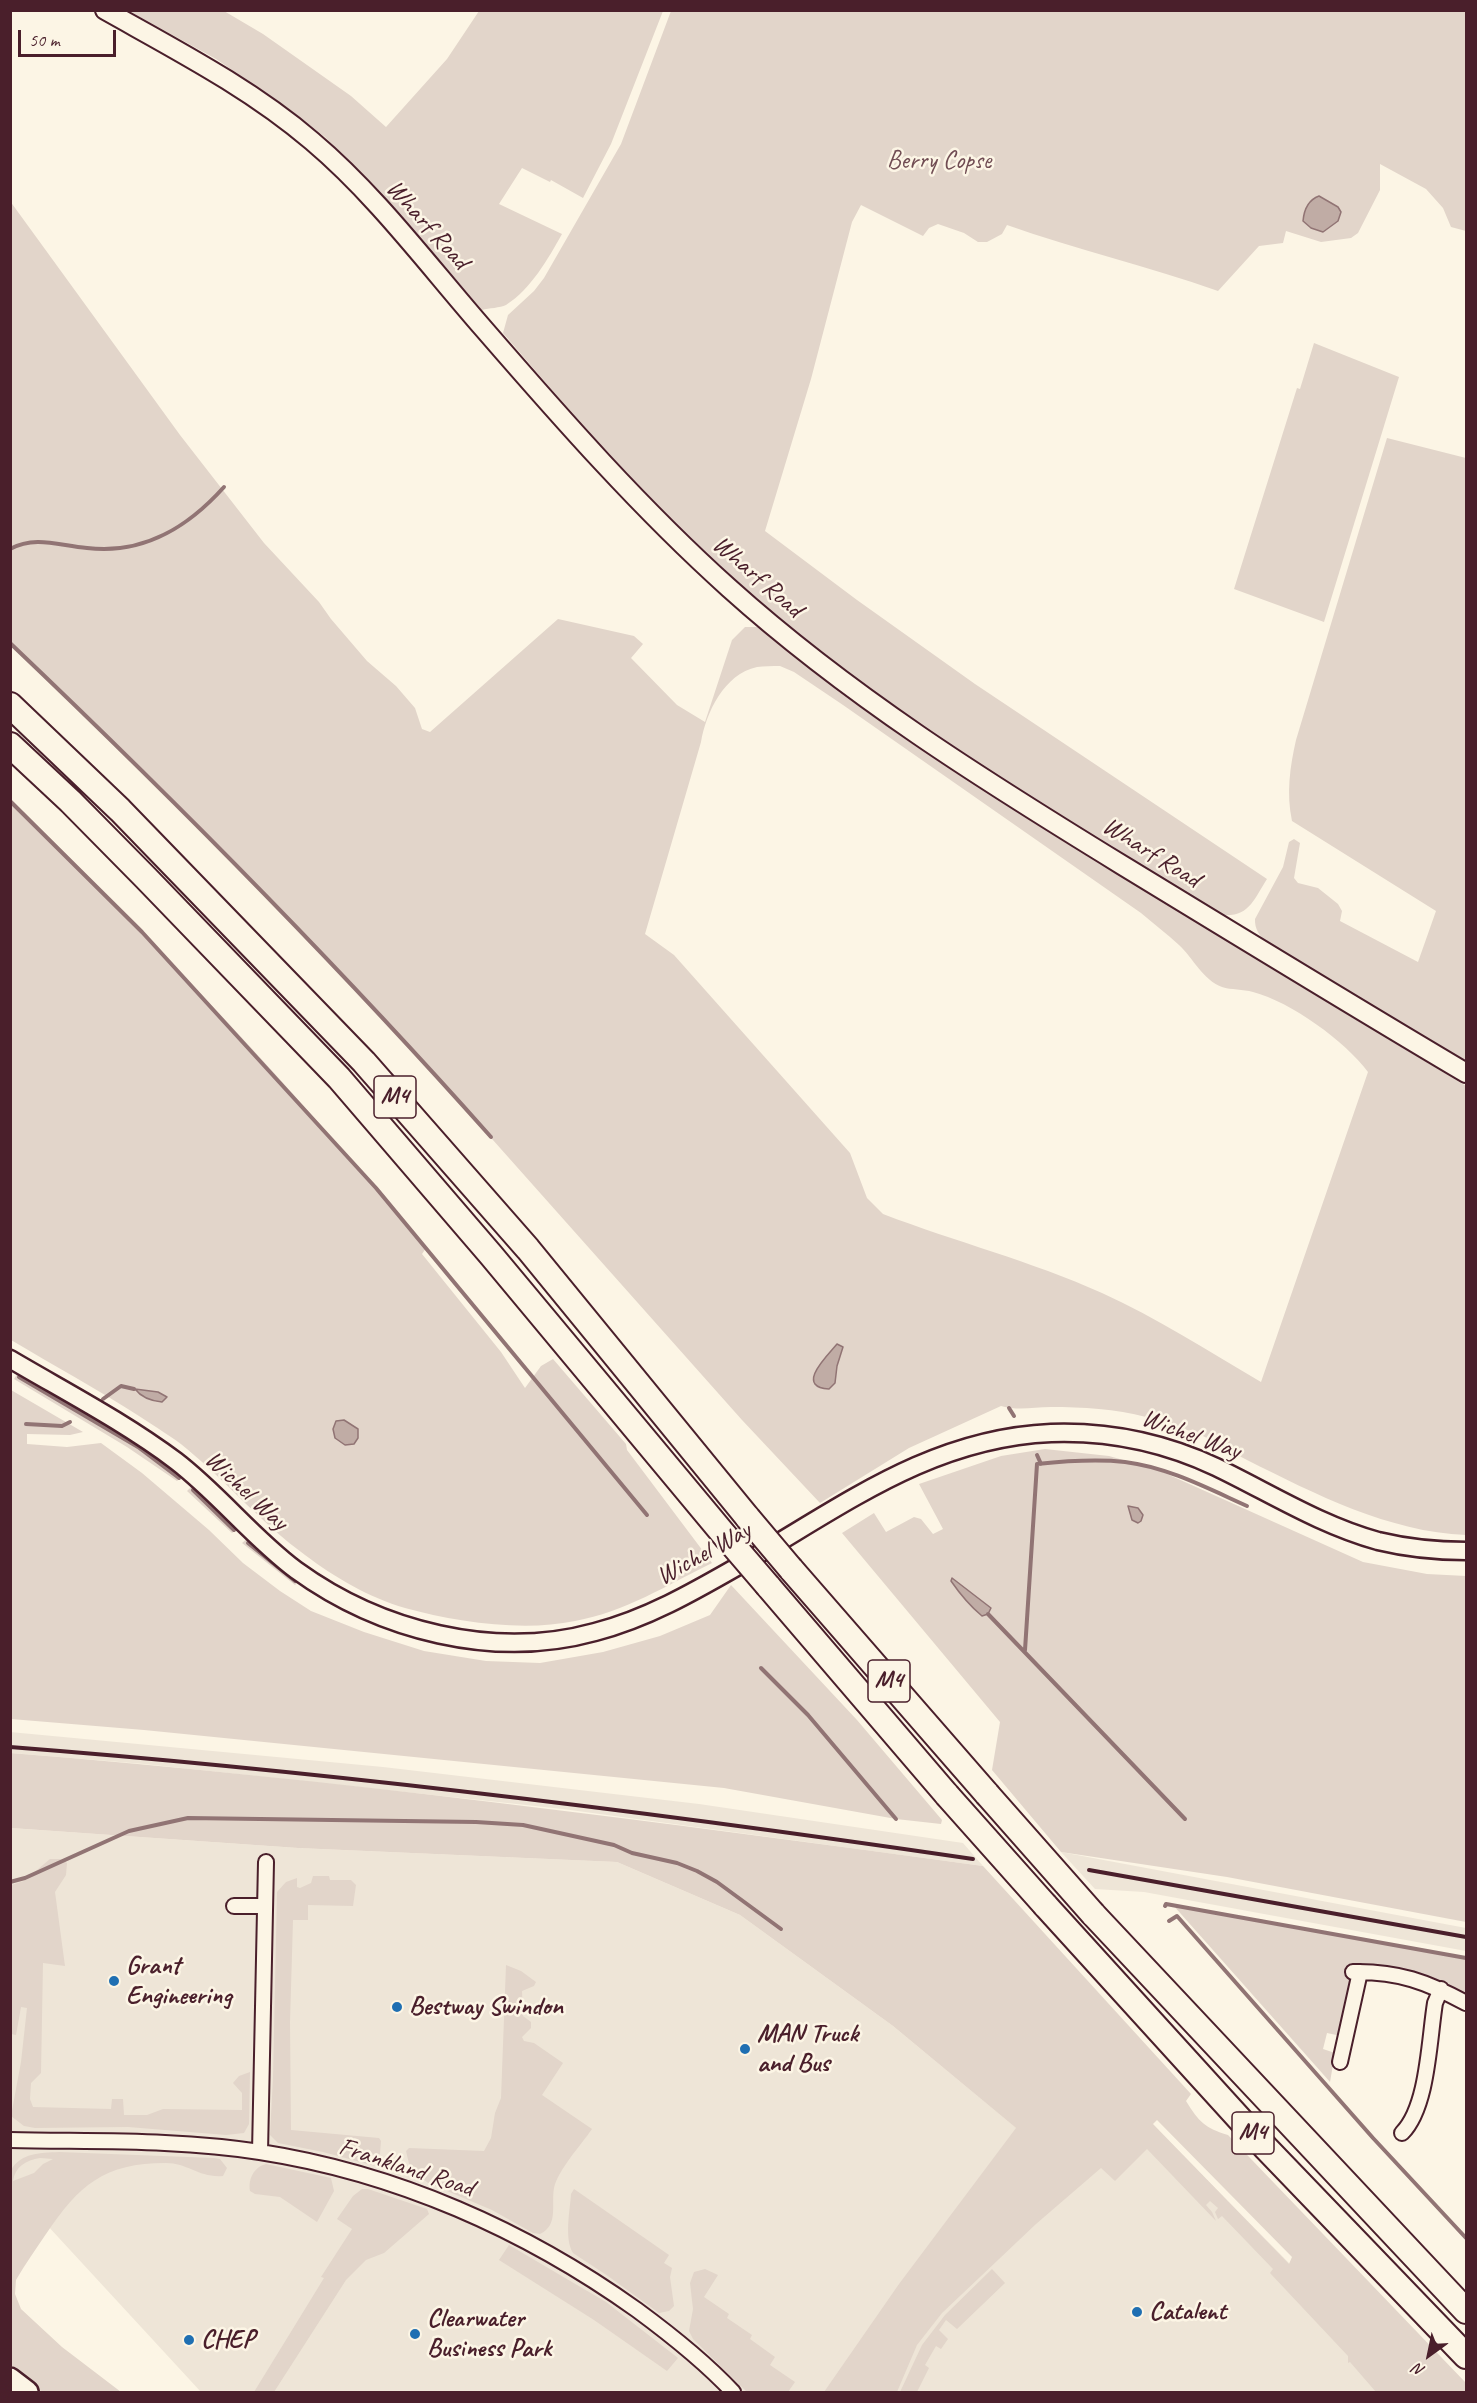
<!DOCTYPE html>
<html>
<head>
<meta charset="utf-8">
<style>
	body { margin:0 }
	#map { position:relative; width:1477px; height:2403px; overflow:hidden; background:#fcf5e5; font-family:Caveat,sans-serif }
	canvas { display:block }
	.frame { position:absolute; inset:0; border:12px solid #4a1f2b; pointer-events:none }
	.north { position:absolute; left:1399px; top:2325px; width:60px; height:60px; -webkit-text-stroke:4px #fcf5e5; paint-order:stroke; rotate:213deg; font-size:16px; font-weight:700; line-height:24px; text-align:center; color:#4a1f2b }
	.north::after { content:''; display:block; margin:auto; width:21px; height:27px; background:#4a1f2b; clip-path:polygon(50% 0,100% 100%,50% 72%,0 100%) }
	.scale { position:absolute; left:18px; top:30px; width:98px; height:27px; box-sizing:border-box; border:3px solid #4a1f2b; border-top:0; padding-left:8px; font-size:18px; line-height:21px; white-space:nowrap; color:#4a1f2b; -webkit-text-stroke:4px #fcf5e5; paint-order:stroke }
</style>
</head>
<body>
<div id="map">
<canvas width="1477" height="2403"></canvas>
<div class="frame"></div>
<div class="north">N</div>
<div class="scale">50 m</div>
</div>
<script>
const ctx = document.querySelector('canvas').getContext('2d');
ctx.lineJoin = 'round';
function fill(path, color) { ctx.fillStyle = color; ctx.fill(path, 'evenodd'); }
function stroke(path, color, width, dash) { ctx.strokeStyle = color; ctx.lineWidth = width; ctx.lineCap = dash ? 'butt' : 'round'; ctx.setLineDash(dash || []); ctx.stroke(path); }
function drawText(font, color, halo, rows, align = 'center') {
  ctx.font = font + ' Caveat,sans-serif'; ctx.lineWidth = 5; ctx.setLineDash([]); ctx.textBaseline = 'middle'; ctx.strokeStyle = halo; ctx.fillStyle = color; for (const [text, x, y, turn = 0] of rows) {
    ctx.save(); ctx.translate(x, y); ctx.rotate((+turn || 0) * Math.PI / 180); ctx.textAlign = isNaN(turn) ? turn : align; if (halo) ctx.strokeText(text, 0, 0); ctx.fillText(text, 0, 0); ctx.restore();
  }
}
const built = new Path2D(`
	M 10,1732 L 383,1767 L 699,1804 L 963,1843 L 983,1866 L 563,1809 L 144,1764 L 11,1753 Z
	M 11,1828 L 298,1848 L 617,1862 L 740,1915 L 893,2026 L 1044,2151 L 1156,2128 L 1416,2392 L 201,2392 L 11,2186 Z
	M 1061,1852 L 1466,1928 L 1466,1951 L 1144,1892 L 1095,1889 Z`);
const green = new Path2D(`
	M 129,11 L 224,11 L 263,34 L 351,96 L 386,127 L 447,59 L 479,11 L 663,11 L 611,144 L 583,198 L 551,180 L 550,182 L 522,168 L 499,204 L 562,234 C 548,259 531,289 506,305 C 500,308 489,308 482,310 L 381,195 L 325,137 L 285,106 L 216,59 Z
	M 671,11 L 1466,11 L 1466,231 L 1451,227 L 1443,208 L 1426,189 L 1380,164 L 1380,190 L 1358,233 L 1351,238 L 1321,242 L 1286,231 L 1283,243 L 1259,246 L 1218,291 C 1148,266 1077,250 1007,225 L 1002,234 L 987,242 L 978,242 L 964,233 L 938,224 L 929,228 L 923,236 L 861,205 L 852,222 L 811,379 L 765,531 L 857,600 L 975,684 L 1267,879 C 1254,899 1249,918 1221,915 C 1088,832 950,754 825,657 C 706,564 601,448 503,333 L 508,315 L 534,291 L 544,278 L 621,144 Z
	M 10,201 L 180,435 L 264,543 L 319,602 L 331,619 L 367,661 L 396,686 L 415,708 L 422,729 L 430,732 L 558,619 L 634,636 L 643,644 L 631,658 L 677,705 L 705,722 L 732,640 L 745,627 L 762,627 L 868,712 L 914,744 L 1244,952 L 1466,1086 L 1466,1535 C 1389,1532 1315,1494 1247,1460 C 1232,1453 1218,1443 1203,1436 C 1185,1429 1165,1422 1146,1417 C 1116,1409 1082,1407 1051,1407 C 1033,1407 1019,1411 1001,1406 L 909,1448 L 820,1503 L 742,1420 L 404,1040 L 275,903 L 163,789 L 11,643 ZM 780,666 L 794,672 L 843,705 L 1141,913 C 1153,923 1167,934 1179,945 C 1193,958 1203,980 1222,987 C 1231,990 1243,989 1253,992 C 1291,1002 1345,1041 1368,1072 L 1261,1382 C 1208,1351 1157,1318 1102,1293 C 1031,1261 956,1242 883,1214 L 867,1198 L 850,1153 L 674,955 L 645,934 L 701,742 C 706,713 724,674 757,667 C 764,666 772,666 780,666 Z
	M 1314,343 L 1399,377 L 1324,622 L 1234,589 L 1297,388 L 1300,389 Z
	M 1387,438 L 1466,458 L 1466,1063 L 1289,957 C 1275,947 1254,939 1255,919 L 1283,867 L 1289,842 L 1294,839 L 1300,843 L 1294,878 L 1298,883 L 1318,888 L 1338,904 L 1342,911 L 1340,921 L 1418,962 L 1436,911 L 1292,821 C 1286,793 1290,767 1296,740 Z
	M 10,801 C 156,942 296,1091 426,1248 L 422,1254 L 501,1352 L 525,1388 L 541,1366 L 553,1359 L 626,1444 L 627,1450 L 712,1563 C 667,1585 625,1612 575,1621 C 523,1632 456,1622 405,1608 C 370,1598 334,1577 305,1555 C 262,1524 228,1483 187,1449 C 173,1437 155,1427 139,1416 C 97,1389 53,1365 11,1340 Z
	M 19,1371 L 131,1437 L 183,1475 L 177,1481 L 127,1447 L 14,1379 Z
	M 11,1390 L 83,1432 L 70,1435 L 27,1434 L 27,1444 L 67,1447 L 101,1443 L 142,1473 L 209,1530 L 243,1563 L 280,1591 L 311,1611 L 364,1632 L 424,1651 L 486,1661 L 540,1663 L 603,1652 L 660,1636 L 710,1615 L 731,1585 L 857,1720 L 942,1820 L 941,1824 L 896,1819 L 724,1788 L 144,1730 L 11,1719 Z
	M 1045,1449 L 1109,1456 L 1156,1469 L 1363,1562 L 1427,1574 L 1466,1576 L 1466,1922 L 1227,1877 L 1061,1852 L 992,1770 L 1000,1722 L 842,1533 L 874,1513 L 886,1532 L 914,1517 L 921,1519 L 933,1534 L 943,1529 L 919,1484 L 1001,1456 Z
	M 194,1484 L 239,1528 L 232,1533 L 187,1491 Z
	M 249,1537 L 299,1581 L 295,1585 L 242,1543 Z
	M 10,1753 C 336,1779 660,1822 983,1866 L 1191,2094 L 1186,2101 C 1199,2122 1205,2128 1228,2135 L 1466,2383 L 1466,2392 L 1376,2392 L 1350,2362 L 1348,2363 L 1348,2356 L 1270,2273 L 1273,2269 L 1222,2216 L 1218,2219 L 1215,2212 L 1218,2208 L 1210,2201 L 1206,2205 L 1212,2212 L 1216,2221 L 1147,2149 L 1115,2181 L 1101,2168 L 1036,2224 L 942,2313 L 917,2345 L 897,2392 L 824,2392 L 899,2284 L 1016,2128 L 893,2026 L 740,1915 L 617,1862 L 298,1848 L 11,1828 ZM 1157,2120 L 1292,2257 L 1289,2264 L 1153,2124 Z
	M 50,1859 L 60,1859 L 67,1863 L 66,1875 L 55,1892 L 65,1966 L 43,1963 L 41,2073 L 31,2083 L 30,2099 L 33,2107 L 111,2109 L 112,2099 L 123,2099 L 124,2115 L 147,2115 L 163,2109 L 242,2110 L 242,2093 L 233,2083 L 239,2076 L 250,2072 L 249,2124 L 244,2133 L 226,2135 L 128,2127 L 35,2128 L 24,2126 L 11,2116 L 21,2062 L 27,2008 L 21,2007 L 16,2035 L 11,2034 L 11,1885 L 24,1881 Z
	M 313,1876 L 329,1876 L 330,1880 L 351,1880 L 356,1885 L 353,1906 L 308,1905 L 308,1920 L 293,1920 L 290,2022 L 291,2130 L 379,2138 L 381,2141 L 380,2154 L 369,2157 L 359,2155 L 375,2166 L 323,2152 L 278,2143 L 270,2135 L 273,2077 L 277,1892 L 286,1882 L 297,1878 L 297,1887 L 300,1888 L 311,1883 Z
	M 1173,1905 L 1466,1958 L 1466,1997 C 1427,1978 1395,1964 1350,1965 L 1349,1977 L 1353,1980 L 1341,2036 L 1327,2033 L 1323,2049 L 1335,2053 L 1330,2082 Z
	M 506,1965 L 521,1971 L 536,1982 L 534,1986 L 522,1991 L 523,2016 L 531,2022 L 531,2028 L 522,2037 L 524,2041 L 534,2043 L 563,2063 L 542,2095 L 592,2129 C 581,2145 558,2170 554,2188 C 551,2205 559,2225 540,2234 L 533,2233 L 492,2210 L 428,2183 L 410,2168 L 406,2151 L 409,2148 L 484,2151 L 491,2138 L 495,2113 L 501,2098 Z
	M 59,2152 L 214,2158 L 220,2159 L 227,2168 L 223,2176 C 199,2178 188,2163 166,2163 C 104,2163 79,2185 46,2234 C 36,2249 25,2264 16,2280 L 15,2294 L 21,2309 L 62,2347 L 121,2392 L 42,2392 L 11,2365 L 11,2170 C 22,2152 41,2153 59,2152 ZM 40,2158 L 53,2159 L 43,2164 L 34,2173 L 13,2181 C 15,2167 26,2160 40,2158 Z
	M 266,2164 L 331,2178 L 334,2191 L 317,2222 L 280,2197 L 255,2194 L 250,2191 C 248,2179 254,2167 266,2164 Z
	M 362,2189 L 368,2189 L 427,2209 L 429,2214 L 384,2253 L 366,2260 L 346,2280 L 274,2392 L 254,2392 L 324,2278 L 321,2277 L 352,2229 L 337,2219 L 353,2196 Z
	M 574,2189 L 669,2255 L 664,2263 L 672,2268 L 670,2277 L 674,2306 L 669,2311 L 659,2313 L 608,2276 L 573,2253 C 564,2238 570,2211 571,2194 Z
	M 509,2245 L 606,2302 L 678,2358 L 667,2371 L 594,2320 L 499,2260 Z
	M 705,2269 L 718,2275 L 704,2297 L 729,2314 L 727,2318 L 752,2335 L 750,2339 L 775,2357 L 770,2365 L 795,2382 L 788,2392 L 747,2392 L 693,2339 L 689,2331 L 693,2309 L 690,2283 L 694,2272 Z
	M 992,2269 L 1005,2283 L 957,2329 L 946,2320 L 939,2330 L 948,2339 L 941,2349 L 936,2346 L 925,2365 L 929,2368 L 917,2392 L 900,2392 L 922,2345 L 945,2315 Z`);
const water = new Path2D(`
	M 1319,196 L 1338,207 L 1341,212 L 1338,221 L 1323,232 L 1311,228 L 1303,221 C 1304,210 1308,200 1319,196 Z
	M 837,1344 L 843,1347 L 837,1366 L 835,1383 L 829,1389 C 794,1387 828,1355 837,1344 Z
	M 135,1389 L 158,1392 L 167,1397 L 162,1402 C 152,1401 141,1397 135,1389 Z
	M 344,1420 L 358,1429 L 358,1438 L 354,1444 L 345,1445 L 335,1438 L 333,1429 L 336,1421 Z
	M 1128,1506 L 1138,1508 L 1143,1515 L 1141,1521 L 1138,1523 L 1132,1520 Z
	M 952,1578 L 991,1608 L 988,1614 L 982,1616 C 970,1606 960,1594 951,1581 Z`);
const stream = new Path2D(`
	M 10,549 C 36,535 60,546 87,548 C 144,555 188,527 224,487
	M 10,643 C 177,802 338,965 491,1137
	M 10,801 L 142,932 L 376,1188 L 647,1515
	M 19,1377 L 138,1447 L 179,1478
	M 103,1399 L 121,1386 L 134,1389
	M 1009,1408 L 1014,1416
	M 26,1424 L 62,1426 L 70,1422
	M 1037,1455 L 1041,1464
	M 193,1490 L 234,1530
	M 248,1543 L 295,1581
	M 988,1614 L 1185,1819
	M 1025,1650 L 1037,1464 C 1066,1461 1096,1459 1125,1462 C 1167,1467 1209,1489 1247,1506
	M 761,1668 L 808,1715 L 896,1819
	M 10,1882 L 25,1878 L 129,1831 L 188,1818 L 476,1822 L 523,1825 L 614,1845 L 632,1853 L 677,1863 L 697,1871 L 717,1882 L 781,1929
	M 1165,1906 L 1166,1904 L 1466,1958
	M 1169,1921 L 1177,1916 L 1373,2138 L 1466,2238`);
const minor = new Path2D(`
	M 234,1906 L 264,1906
	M 1353,1972 C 1398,1971 1427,1982 1466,2003
	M 1340,2062 L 1360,1972
	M 1402,2133 C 1428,2107 1429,2040 1435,2003 L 1441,1989
	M 10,2140 C 93,2142 177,2139 260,2152 C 396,2173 525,2230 637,2310 C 671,2335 704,2361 733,2392
	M 260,2152 L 266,1862`);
const tertiary = new Path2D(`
	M 10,1359 C 66,1392 124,1422 176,1461 C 219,1494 253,1538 296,1570 C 380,1631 494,1660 595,1632 C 650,1618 700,1588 749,1560 C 847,1503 933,1438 1051,1433 C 1108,1431 1165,1443 1216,1467 C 1270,1493 1320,1525 1378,1541 C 1407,1548 1437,1551 1466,1551`);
const secondary = new Path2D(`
	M 105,10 C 176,50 250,88 312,141 C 376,195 428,265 483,328 C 561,418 641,509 729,588 C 849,696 985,781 1122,865 C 1237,935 1351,1005 1466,1073`);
const primary = new Path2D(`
	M 10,2379 L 27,2392`);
const motorway = new Path2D(`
	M 10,705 L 120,810 L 364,1062 L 528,1249 L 748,1518
	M 10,745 L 70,801 L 146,878 L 339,1078 L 491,1255 L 726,1537
	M 791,1569 L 987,1794
	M 768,1586 L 947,1795
	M 1045,1905 L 1266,2148 L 1466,2356
	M 1093,1914 L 1466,2311`);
const rail = new Path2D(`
	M 10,1747 C 333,1772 653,1812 973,1859
	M 1089,1870 L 1466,1937`);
const motorwayBridge = new Path2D(`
	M 748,1518 L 791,1569
	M 726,1537 L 768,1586
	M 987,1794 L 1093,1914
	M 947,1795 L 1045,1905`);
const markers = [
	[114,1981,6,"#1f6fb2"],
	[397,2007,6,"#1f6fb2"],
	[745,2049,6,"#1f6fb2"],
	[1137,2312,6,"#1f6fb2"],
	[415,2334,6,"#1f6fb2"],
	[189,2340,6,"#1f6fb2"]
];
const shields = [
	[395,1097,42],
	[889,1681,42],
	[1253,2133,42]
];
const shieldNames = [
	["M4",395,1097],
	["M4",889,1681],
	["M4",1253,2133]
];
const parkNames = [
	["Berry Copse",939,161]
];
const streetNames = [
	["Wharf Road",427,225,48],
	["Wharf Road",757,577,41],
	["Wharf Road",1151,853,32],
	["Wichel Way",1191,1435,20],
	["Wichel Way",246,1491,43],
	["Wichel Way",704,1554,-29],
	["Frankland Road",406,2168,18]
];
const poiNames = [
	["Grant",126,1966],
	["Engineering",126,1996],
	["Bestway Swindon",409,2007],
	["MAN Truck",757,2034],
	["and Bus",757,2064],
	["Catalent",1149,2312],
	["Clearwater",427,2319],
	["Business Park",427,2349],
	["CHEP",201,2340]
];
fill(built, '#eee5d7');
fill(green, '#e2d5ca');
fill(water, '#c0aca5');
stroke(water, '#917474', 1.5);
stroke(stream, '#917474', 4);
stroke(minor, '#4a1f2b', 18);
stroke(tertiary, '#4a1f2b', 21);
stroke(secondary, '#4a1f2b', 22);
stroke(primary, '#4a1f2b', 26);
stroke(motorway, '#4a1f2b', 28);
stroke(minor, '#fcf5e5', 14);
stroke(tertiary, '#fcf5e5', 16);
stroke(secondary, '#fcf5e5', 18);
stroke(primary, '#fcf5e5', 21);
stroke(motorway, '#fcf5e5', 24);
stroke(rail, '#4a1f2b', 4);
stroke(motorwayBridge, '#4a1f2b', 28, []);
stroke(motorwayBridge, '#fcf5e5', 24);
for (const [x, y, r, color] of markers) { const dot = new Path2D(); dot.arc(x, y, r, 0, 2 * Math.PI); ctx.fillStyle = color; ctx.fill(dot); stroke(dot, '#fcf5e5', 2); }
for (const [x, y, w] of shields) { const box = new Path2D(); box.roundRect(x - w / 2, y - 21, w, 42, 4.5); ctx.fillStyle = '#fcf5e5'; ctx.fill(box); stroke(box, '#4a1f2b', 1.5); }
drawText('bold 24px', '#4a1f2b', null, shieldNames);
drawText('26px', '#704c53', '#fcf5e5', parkNames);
drawText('26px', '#4a1f2b', '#fcf5e5', streetNames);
drawText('bold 26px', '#4a1f2b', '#fcf5e5', poiNames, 'left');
</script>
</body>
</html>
